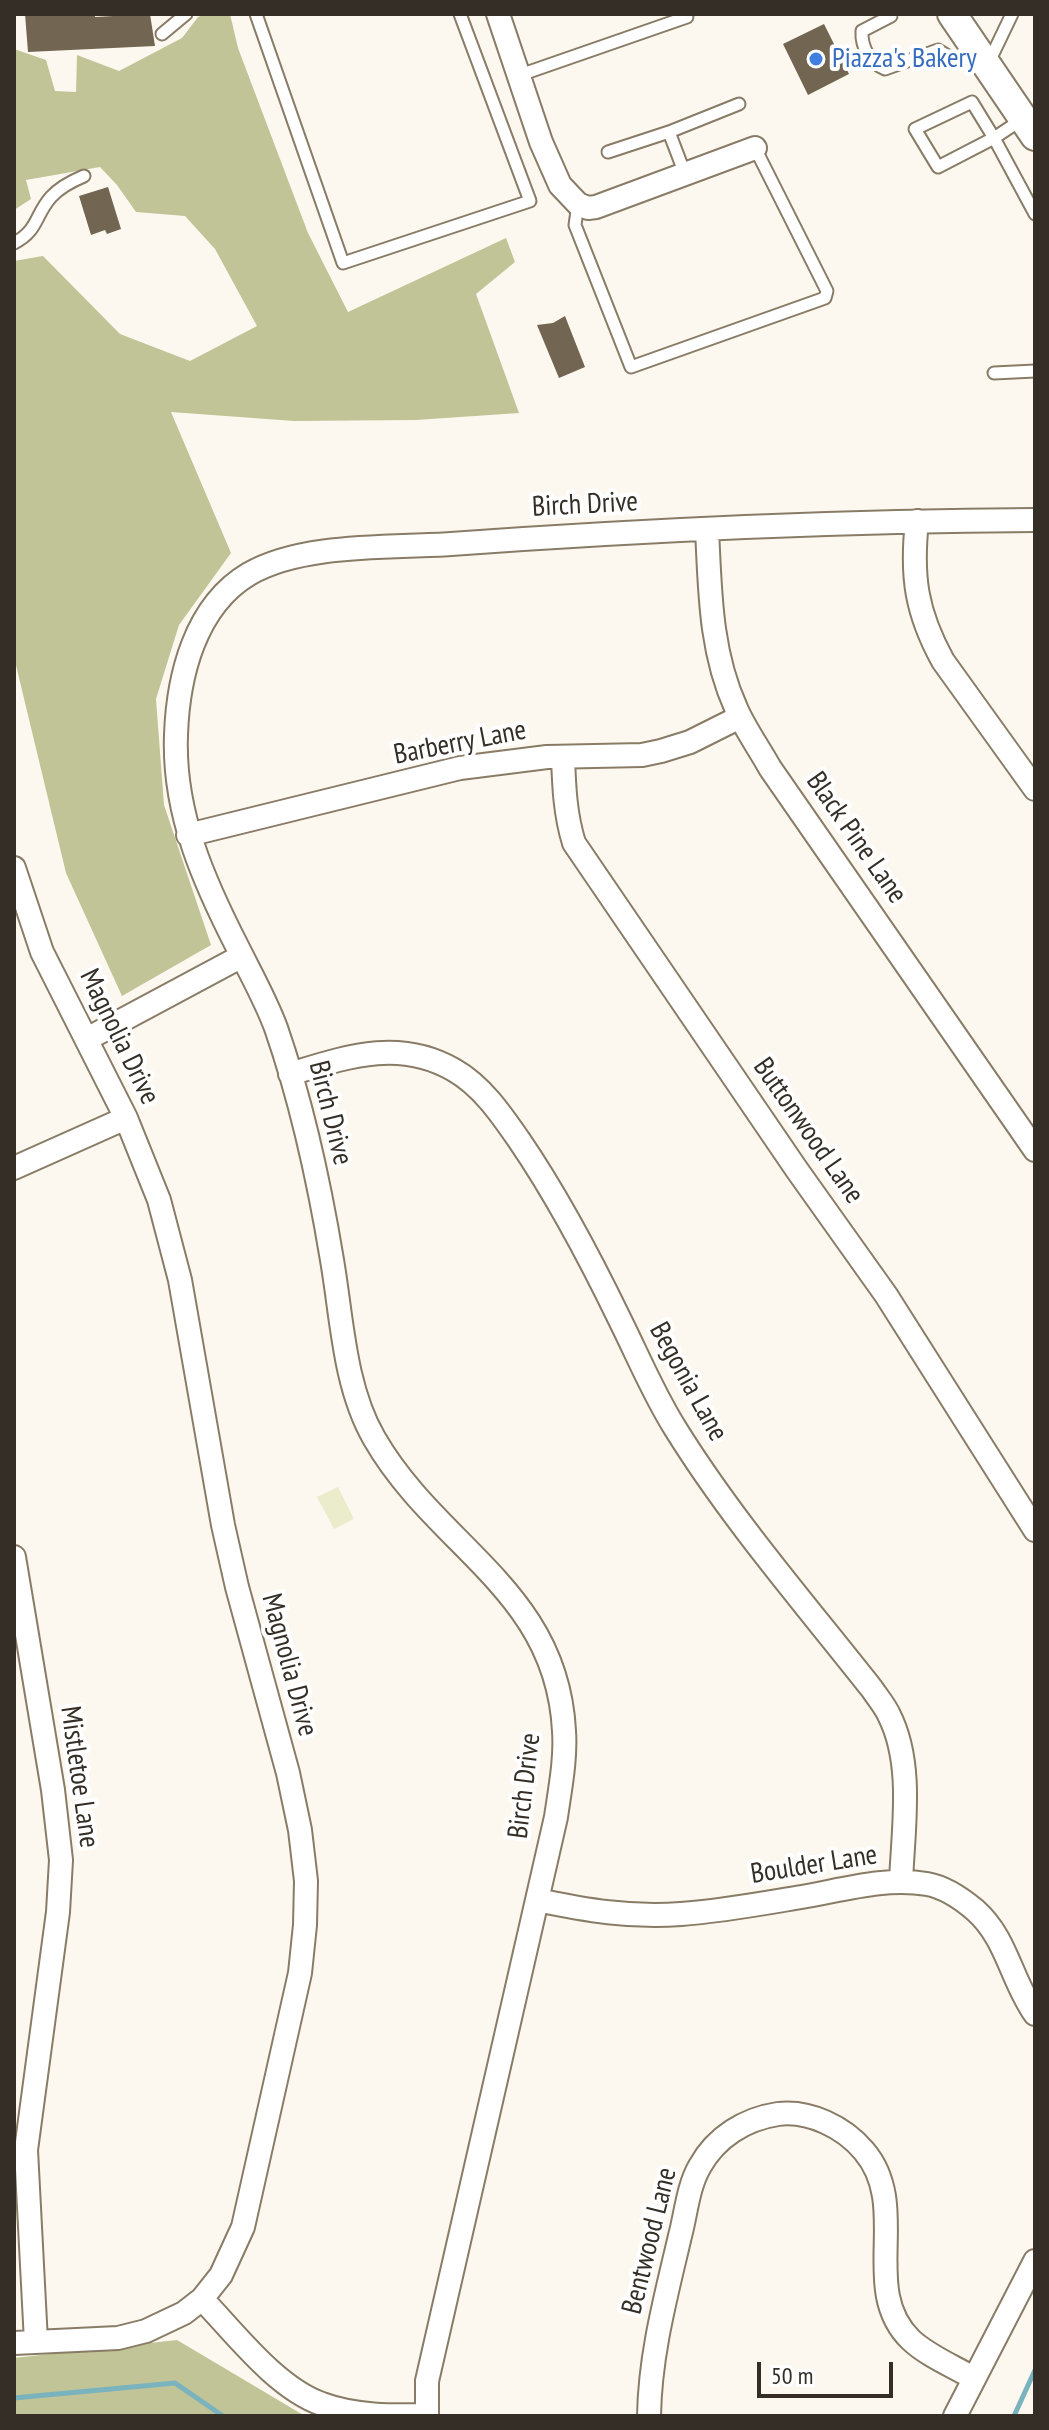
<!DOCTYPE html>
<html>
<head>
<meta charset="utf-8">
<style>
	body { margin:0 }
	#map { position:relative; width:1049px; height:2430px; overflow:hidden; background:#fdf8ef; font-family:"PT Sans Narrow",sans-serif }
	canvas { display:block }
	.frame { position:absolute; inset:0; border:16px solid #342e26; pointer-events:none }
	.scale { position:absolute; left:757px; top:2362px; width:136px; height:36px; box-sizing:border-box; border:4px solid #342e26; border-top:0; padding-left:10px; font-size:24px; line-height:28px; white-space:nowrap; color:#342e26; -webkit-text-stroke:6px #fff; paint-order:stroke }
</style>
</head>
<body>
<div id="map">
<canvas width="1049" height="2430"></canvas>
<div class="frame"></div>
<div class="scale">50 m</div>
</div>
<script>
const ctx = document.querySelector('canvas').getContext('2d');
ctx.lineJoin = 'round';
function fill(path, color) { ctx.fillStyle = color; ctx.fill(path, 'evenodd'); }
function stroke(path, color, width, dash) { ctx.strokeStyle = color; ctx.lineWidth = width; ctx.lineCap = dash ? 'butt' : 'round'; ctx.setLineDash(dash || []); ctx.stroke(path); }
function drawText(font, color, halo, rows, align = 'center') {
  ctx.font = font + ' "PT Sans Narrow",sans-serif'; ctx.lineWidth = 8; ctx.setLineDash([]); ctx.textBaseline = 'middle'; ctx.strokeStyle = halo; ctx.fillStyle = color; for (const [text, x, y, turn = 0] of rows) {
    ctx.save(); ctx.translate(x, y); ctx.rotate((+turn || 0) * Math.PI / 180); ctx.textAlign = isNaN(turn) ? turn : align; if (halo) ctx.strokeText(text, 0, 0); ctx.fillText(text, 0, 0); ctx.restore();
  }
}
const green = new Path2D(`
	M 338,1487 L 354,1519 L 334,1529 L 317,1497 Z`);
const forest = new Path2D(`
	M 205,14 L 230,14 L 238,48 L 308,233 L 348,312 L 506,238 L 515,262 L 476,294 L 519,413 L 416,420 L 294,421 L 171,412 L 231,553 L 179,625 L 156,699 L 164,805 L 211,945 L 122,996 L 66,873 L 14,657 L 14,261 L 43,256 L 120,334 L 190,361 L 257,326 L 215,249 L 185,216 L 136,212 L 117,185 L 100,167 L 26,180 L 31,199 L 14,210 L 14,49 L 46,60 L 55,91 L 76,92 L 77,55 L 119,71 L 182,38 L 198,17 Z
	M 177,2340 L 305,2416 L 14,2416 L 14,2358 Z`);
const stream = new Path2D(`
	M 14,2398 L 175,2383 L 223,2416
	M 1014,2416 L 1035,2370`);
const building = new Path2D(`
	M 25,14 L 95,14 L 95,17 L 150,14 L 155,46 L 28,52 Z
	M 824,24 L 849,74 L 808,95 L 783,44 Z
	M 108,187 L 121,229 L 107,234 L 105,230 L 91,235 L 79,196 Z
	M 565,316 L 585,367 L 559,378 L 537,325 L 553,323 Z`);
const service = new Path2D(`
	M 256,14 L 343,263 L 530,201 L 460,14
	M 891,16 L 862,31 C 861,47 870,63 885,69 L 938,50 L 956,61 L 975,52
	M 162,34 L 186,14
	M 988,64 L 1012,14
	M 520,75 L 687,17
	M 1024,118 L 994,138 L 938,167 L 915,129 L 972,102 L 994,138 L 1035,214
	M 608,152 L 669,132
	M 685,174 L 669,132 L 739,104
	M 578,204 L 575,225 L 631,367 L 825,298 L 827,291 L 755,148
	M 14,243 C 38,231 35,215 51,197 C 60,187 72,181 84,176
	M 994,373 L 1035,371`);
const minor = new Path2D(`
	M 498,14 L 541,142 L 560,185 L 578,204 L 588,208 L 596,207 L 755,148
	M 917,521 C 911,576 916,612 943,661 L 1035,789
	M 707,529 C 710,590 710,651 736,708 C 745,729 759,748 770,768 L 1035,1150
	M 563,757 C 564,786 565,814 574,843 L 797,1170 L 886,1295 L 1035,1530
	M 188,835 L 460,768 L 547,757 L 642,755 L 661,751 L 690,742 L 740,717
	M 14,868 L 42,952 L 126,1118 L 159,1200 L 180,1280 L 223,1525 L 237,1587 L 288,1773 L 300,1830 L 306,1881 L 305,1925 L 300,1973 L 243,2227 L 221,2275 L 202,2299 L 184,2313 L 146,2331 L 118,2338 L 14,2343
	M 87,1039 L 242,956
	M 290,1074 C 346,1057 399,1038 454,1070 C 482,1086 501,1114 519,1140 C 558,1197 590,1258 620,1320 C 638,1356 653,1393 675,1428 C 732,1520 805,1604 872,1689 C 878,1698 885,1706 889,1715 C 914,1764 903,1829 901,1882
	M 14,1168 L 126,1118
	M 14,1557 L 53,1790 L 61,1860 L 58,1912 L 26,2150 L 36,2342
	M 537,1900 C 585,1910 631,1918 681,1914 C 723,1911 765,1903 807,1896 C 846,1889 887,1877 927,1884 C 944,1887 962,1899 975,1910 C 1007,1938 1011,1980 1035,2014
	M 202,2299 C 235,2333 276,2388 322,2404 C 354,2416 393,2416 427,2415
	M 427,2416 L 427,2381 L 556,1817 C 560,1789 566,1759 564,1731 C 557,1590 437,1548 374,1438 C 344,1386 342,1318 332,1260 C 319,1181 302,1103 276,1028 C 266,1001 252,976 239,950 C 204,882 173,813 176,735 C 178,676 195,606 249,574 C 302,543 390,548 451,544 C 645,530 840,521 1035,520
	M 649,2416 C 650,2354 666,2296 680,2236 C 686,2214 688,2186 700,2166 C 716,2137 745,2119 778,2114 C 809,2110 844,2127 864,2151 C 912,2207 858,2289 911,2340 C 928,2356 953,2366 973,2378
	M 955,2416 L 1035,2261`);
const tertiary = new Path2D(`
	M 952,14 L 1035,136`);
const markers = [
	[816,59,8,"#3f7fe0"]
];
const shopNames = [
	["Piazza's Bakery",832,59]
];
const streetNames = [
	["Birch Drive",585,505,-3],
	["Barberry Lane",460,743,-11],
	["Black Pine Lane",856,838,55],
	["Magnolia Drive",119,1037,64],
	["Birch Drive",330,1113,76],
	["Buttonwood Lane",808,1131,55],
	["Begonia Lane",688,1382,61],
	["Magnolia Drive",289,1665,75],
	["Mistletoe Lane",79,1777,82],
	["Birch Drive",525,1786,-83],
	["Boulder Lane",814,1865,-9],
	["Bentwood Lane",650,2241,-76]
];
fill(green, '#eaeccb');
fill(forest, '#c1c496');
stroke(stream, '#79b3be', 5);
fill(building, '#726551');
stroke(service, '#897c67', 15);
stroke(minor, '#897c67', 26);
stroke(tertiary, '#897c67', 32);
stroke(service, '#fff', 11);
stroke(minor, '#fff', 22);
stroke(tertiary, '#fff', 28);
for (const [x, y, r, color] of markers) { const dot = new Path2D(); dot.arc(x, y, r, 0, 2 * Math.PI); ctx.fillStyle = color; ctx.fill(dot); stroke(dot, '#fff', 3); }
drawText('28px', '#366cbe', '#fff', shopNames, 'left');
drawText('28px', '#342e26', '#fff', streetNames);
</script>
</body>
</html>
